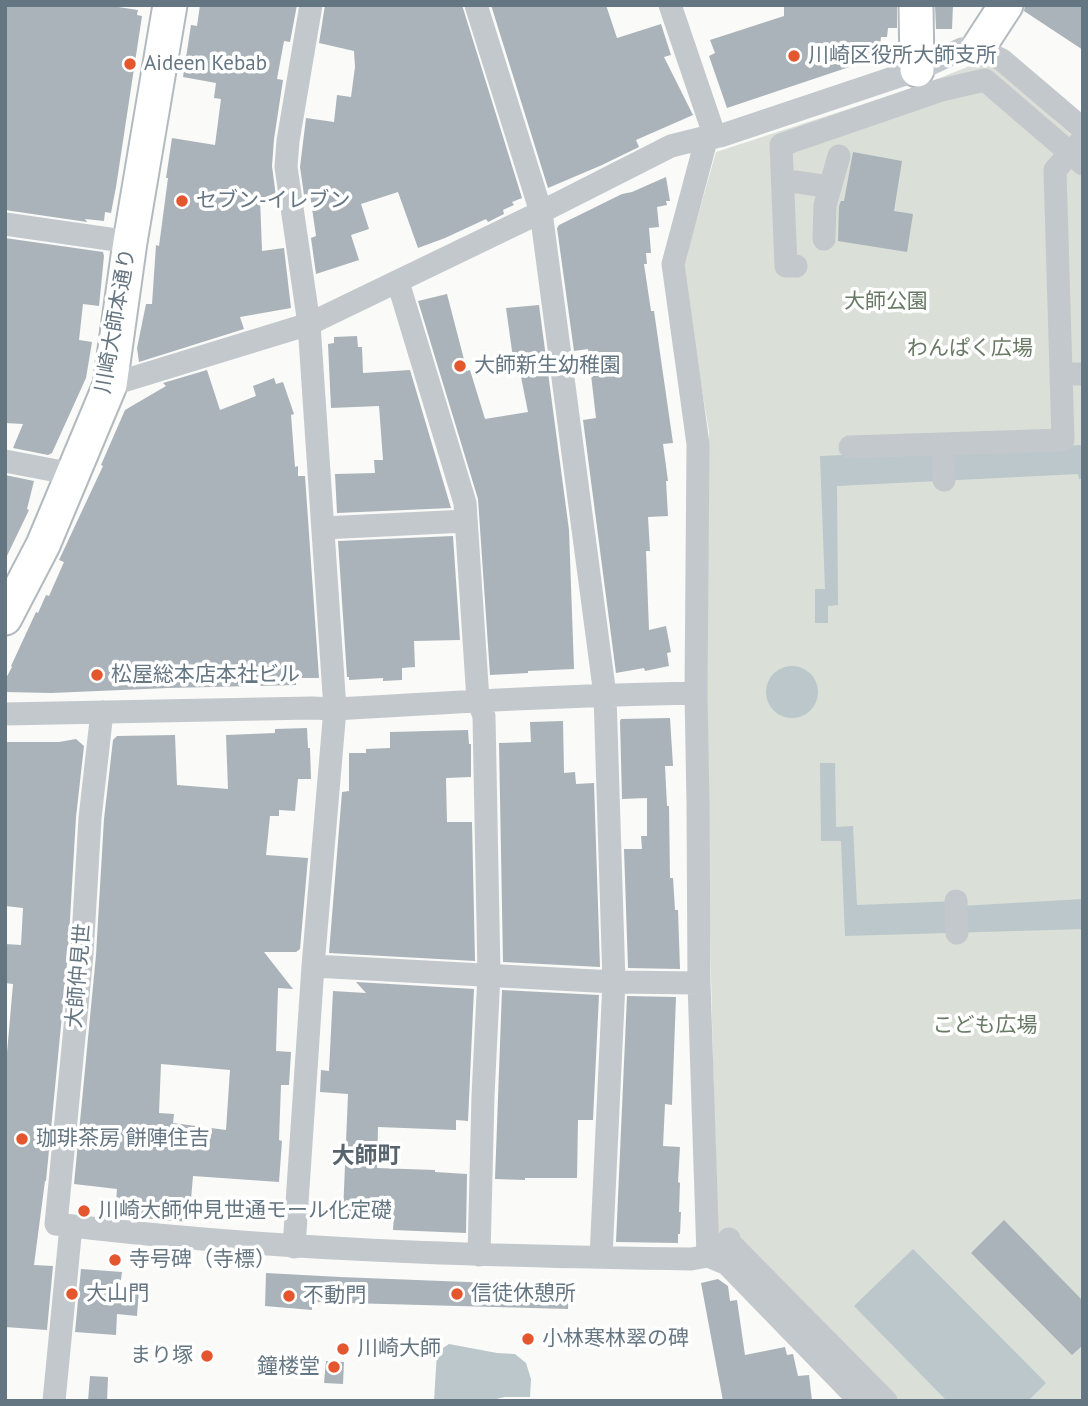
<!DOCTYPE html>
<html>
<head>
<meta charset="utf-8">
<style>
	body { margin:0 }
	#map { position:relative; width:1088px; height:1406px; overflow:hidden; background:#fafaf8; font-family:"PT Sans",sans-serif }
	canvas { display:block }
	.frame { position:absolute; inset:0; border:7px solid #657683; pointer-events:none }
</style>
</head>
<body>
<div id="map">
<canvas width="1088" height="1406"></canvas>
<div class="frame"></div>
</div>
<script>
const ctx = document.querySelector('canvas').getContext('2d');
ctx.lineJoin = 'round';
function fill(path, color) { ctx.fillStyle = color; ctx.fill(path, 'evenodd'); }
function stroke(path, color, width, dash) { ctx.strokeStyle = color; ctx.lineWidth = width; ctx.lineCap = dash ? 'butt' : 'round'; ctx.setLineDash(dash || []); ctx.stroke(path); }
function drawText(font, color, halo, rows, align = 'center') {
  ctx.font = font + ' "PT Sans","Noto Sans JP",sans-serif'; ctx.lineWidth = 7; ctx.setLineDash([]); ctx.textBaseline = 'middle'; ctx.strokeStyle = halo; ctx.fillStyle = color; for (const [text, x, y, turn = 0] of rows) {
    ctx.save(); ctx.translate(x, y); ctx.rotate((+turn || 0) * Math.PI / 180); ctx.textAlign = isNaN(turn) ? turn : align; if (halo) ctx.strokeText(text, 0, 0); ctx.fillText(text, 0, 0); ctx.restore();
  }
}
const green = new Path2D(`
	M 977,63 L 998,69 L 1083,145 L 1083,1401 L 874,1401 L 717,1240 L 705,710 L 709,432 L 682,271 L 716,152 L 925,84 Z`);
const water = new Path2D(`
	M 1083,445 L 1083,479 L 1079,479 L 1078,474 L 837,486 L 838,605 L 828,606 L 828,623 L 815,623 L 815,589 L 825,589 L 820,456 Z
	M766 692a26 26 0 1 1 52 0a26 26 0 1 1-52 0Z
	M 820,763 L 835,763 L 836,827 L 853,826 L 857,905 L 958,901 L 961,906 L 1083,899 L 1083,929 L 845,936 L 841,841 L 821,841 Z
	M 913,1249 L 1046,1383 L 1028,1401 L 947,1401 L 854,1306 Z
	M 449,1344 L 497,1353 L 515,1354 L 526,1363 L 531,1379 L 530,1397 L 505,1397 L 487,1401 L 434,1401 L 437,1352 Z`);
const building = new Path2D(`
	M 5,5 L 105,5 L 138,10 L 137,15 L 142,16 L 116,187 L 111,213 L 105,212 L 104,221 L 85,219 L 87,222 L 5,210 Z
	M 200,5 L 297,5 L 290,42 L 284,41 L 277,79 L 283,80 L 274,139 L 272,166 L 276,197 L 260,198 L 262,251 L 284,248 L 291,308 L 240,317 L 244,329 L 139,362 L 137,348 L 146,304 L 152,304 L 156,245 L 159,246 L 168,178 L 166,178 L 172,138 L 215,145 L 221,99 L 214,98 L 216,83 L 183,77 L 191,25 L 197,26 Z
	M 325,5 L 462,5 L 522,198 L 512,202 L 514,205 L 503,210 L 504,214 L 488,222 L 486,219 L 445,238 L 418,248 L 398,192 L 361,204 L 369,229 L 351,235 L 359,260 L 316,274 L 311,238 L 316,236 L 310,194 L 304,195 L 300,167 L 306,118 L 334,122 L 337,95 L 351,97 L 355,67 L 354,51 L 319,43 Z
	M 491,5 L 606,5 L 617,38 L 661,24 L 671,55 L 664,57 L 693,115 L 636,140 L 639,147 L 602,165 L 548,188 Z
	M 784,5 L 897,5 L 897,28 L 888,28 L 887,37 L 881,37 L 879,57 L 727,108 L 709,56 L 715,53 L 710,40 L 784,16 Z
	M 935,5 L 953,5 L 952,29 L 936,29 Z
	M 1025,5 L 1083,5 L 1083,50 L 1024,11 Z
	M 853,152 L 902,161 L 894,211 L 913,214 L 907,252 L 838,241 L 839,206 L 841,201 L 844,201 Z
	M 666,177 L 670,201 L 666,201 L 667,205 L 657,207 L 659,227 L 649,228 L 651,253 L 646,253 L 647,264 L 644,264 L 651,311 L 654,311 L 673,443 L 663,444 L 668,481 L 666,481 L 668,516 L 648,517 L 650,551 L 646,551 L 649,630 L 666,626 L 671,652 L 667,653 L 669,666 L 645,671 L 644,668 L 616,673 L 583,420 L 596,418 L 588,349 L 574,351 L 557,228 L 559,225 L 622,194 L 632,192 Z
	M 5,238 L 103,252 L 104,256 L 99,306 L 83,304 L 79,340 L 92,342 L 86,378 L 52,453 L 48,455 L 13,448 L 23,424 L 5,423 Z
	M 447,294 L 467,371 L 470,370 L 485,419 L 528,412 L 517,357 L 513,358 L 506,308 L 539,305 L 569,530 L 574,669 L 528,671 L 528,673 L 490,675 L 478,499 L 418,301 Z
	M 357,336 L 358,347 L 362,347 L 363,373 L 410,370 L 451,508 L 337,513 L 335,474 L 375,473 L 374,460 L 383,460 L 379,406 L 331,408 L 328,344 L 334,343 L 334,337 Z
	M 207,370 L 220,410 L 256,396 L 253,386 L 274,378 L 276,384 L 283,382 L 294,414 L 291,415 L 295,467 L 298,466 L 298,476 L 305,476 L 319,678 L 296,678 L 296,685 L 168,688 L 51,693 L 5,692 L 5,680 L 12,667 L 11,666 L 36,612 L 38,613 L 46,595 L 49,596 L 64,562 L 59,560 L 103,466 L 101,465 L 125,410 L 166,386 L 163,383 Z
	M 5,475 L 34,481 L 27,509 L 29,510 L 5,560 Z
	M 453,536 L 460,640 L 414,641 L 415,667 L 402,668 L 402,680 L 383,681 L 383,678 L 349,680 L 349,677 L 347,677 L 338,541 Z
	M 670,718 L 673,766 L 665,766 L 667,806 L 669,806 L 670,878 L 673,878 L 675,910 L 678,910 L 680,969 L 628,968 L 624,849 L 642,849 L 641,836 L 647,836 L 647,798 L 622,799 L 620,721 L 621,719 Z
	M 563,721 L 564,773 L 575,772 L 576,784 L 594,783 L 600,967 L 503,962 L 499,743 L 531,742 L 530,722 Z
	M 307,728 L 308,748 L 310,748 L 311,779 L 298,779 L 295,811 L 279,810 L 279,816 L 270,816 L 266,855 L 308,858 L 300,949 L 296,952 L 264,952 L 293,989 L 278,988 L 276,1051 L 291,1052 L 289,1085 L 281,1085 L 279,1140 L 282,1141 L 279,1182 L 193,1176 L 189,1222 L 115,1216 L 117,1189 L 74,1184 L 96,955 L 104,819 L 113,740 L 117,736 L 175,735 L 177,785 L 228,789 L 226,735 L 275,733 L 275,729 ZM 161,1064 L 230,1070 L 226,1130 L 173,1123 L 174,1114 L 159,1113 Z
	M 468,730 L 469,744 L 471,744 L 471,777 L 446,778 L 447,822 L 472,822 L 475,961 L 329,953 L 342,792 L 349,791 L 349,753 L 366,753 L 366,749 L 390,748 L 390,732 Z
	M 76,739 L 84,746 L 76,817 L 68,953 L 46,1181 L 45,1181 L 34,1265 L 53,1266 L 47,1330 L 5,1327 L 5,1076 L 13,984 L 5,983 L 5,944 L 21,945 L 23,908 L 5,906 L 5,742 L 59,742 Z
	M 356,982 L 474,989 L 468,1121 L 456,1120 L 456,1130 L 378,1127 L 377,1168 L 435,1170 L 435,1172 L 467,1174 L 466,1233 L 393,1230 L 394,1215 L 343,1213 L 348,1094 L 320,1092 L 321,1070 L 329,1071 L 333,991 L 366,993 Z
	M 502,990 L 599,995 L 593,1120 L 578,1120 L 577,1178 L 525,1178 L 525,1180 L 495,1179 Z
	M 627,996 L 676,997 L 672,1105 L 665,1104 L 663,1146 L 680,1147 L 678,1182 L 680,1183 L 679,1212 L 681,1212 L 680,1234 L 678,1234 L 678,1243 L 616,1242 Z
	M 1004,1220 L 1083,1301 L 1083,1345 L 1072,1355 L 971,1253 Z
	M 81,1269 L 122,1272 L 120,1287 L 139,1289 L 137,1316 L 117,1314 L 116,1335 L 75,1332 Z
	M 266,1273 L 340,1277 L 569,1286 L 568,1309 L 312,1302 L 312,1310 L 265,1306 Z
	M 718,1279 L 728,1286 L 730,1301 L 737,1300 L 745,1355 L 785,1347 L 787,1355 L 793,1354 L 798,1376 L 809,1375 L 812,1401 L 723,1401 L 701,1283 Z
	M 326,1361 L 344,1362 L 343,1384 L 324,1383 Z
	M 90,1376 L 108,1377 L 107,1401 L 88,1401 Z`);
const street = new Path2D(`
	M 476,5 L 541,212 L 605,695 L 614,982 L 601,1257
	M 670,5 L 715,137
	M 783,182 L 797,182 L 830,187
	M 5,224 L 130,242
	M 824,239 L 825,205 L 839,156
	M 796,266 L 786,266 L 781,145 L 941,90 L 985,80 L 1083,164
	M 398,282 L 465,503 L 478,700 L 484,716 L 489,974 L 483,1096 L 479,1255
	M 1061,374 L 1083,374
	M 110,385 L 309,324 L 541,212 L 671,146 L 707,137
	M 943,445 L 944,480
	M 850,447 L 1063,440 L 1055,170 L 1083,139
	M 5,461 L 73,474
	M 323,528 L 466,521
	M 102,712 L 90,818 L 82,954 L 56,1224 C 267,1250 479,1256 691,1259 L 708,1256
	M 5,714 L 312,708 L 335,709 C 455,702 575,695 696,693
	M 956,901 L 957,933
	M 313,966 L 614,982 L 699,983
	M 729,1239 L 729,1242 L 886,1401
	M 294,1247 L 313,966 L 335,709 L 309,324 L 286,167 L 288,141 L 311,5
	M 54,1401 L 71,1226
	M 860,1401 L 727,1264 L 708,1256 L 699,983 L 698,804 L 696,693 L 698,444 L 673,264 L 707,137 L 720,136 L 917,70 L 962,49 L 978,48 L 1002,60 L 1083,129`);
const secondary = new Path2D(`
	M 916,5 L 917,70
	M 978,48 L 1006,5
	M 5,618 L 43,545 L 110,385 L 130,242 L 170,5`);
const markers = [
	[794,56,7,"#e4572e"],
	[130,64,7,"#e4572e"],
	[182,201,7,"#e4572e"],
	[460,366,7,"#e4572e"],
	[97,675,7,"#e4572e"],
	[22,1139,7,"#e4572e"],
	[84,1211,7,"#e4572e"],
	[115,1260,7,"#e4572e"],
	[72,1294,7,"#e4572e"],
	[457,1294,7,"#e4572e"],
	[289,1296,7,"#e4572e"],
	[528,1339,7,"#e4572e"],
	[343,1349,7,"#e4572e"],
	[207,1356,7,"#e4572e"],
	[334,1367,7,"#e4572e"]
];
const poiNames = [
	["川崎区役所大師支所",808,56],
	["Aideen Kebab",144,64],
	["セブン-イレブン",196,201],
	["大師新生幼稚園",474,366],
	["松屋総本店本社ビル",111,675],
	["珈琲茶房 餅陣住吉",36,1139],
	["川崎大師仲見世通モール化定礎",98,1211],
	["寺号碑（寺標）",129,1260],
	["大山門",86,1294],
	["信徒休憩所",471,1294],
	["不動門",303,1296],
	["小林寒林翠の碑",542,1339],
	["川崎大師",357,1349],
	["まり塚",193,1356,"right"],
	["鐘楼堂",320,1367,"right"]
];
const parkNames = [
	["大師公園",886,302],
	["わんぱく広場",970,349],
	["こども広場",985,1026]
];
const streetNames = [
	["川崎大師本通り",116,321,-80],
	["大師仲見世",79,976,-85]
];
const neighbourhoodNames = [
	["大師町",366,1156]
];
fill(green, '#dadfd7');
fill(water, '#bbc7cb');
fill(building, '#aab3b9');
stroke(secondary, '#b3babf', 37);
stroke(street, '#c3c8cc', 23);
stroke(secondary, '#fff', 33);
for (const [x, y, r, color] of markers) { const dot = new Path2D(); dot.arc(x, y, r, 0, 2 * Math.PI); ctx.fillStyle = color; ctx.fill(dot); stroke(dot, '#fff', 2.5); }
drawText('21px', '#657683', '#fff', poiNames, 'left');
drawText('21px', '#687a64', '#fff', parkNames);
drawText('21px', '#657683', '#fff', streetNames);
drawText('bold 23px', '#57646e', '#fff', neighbourhoodNames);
</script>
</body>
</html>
